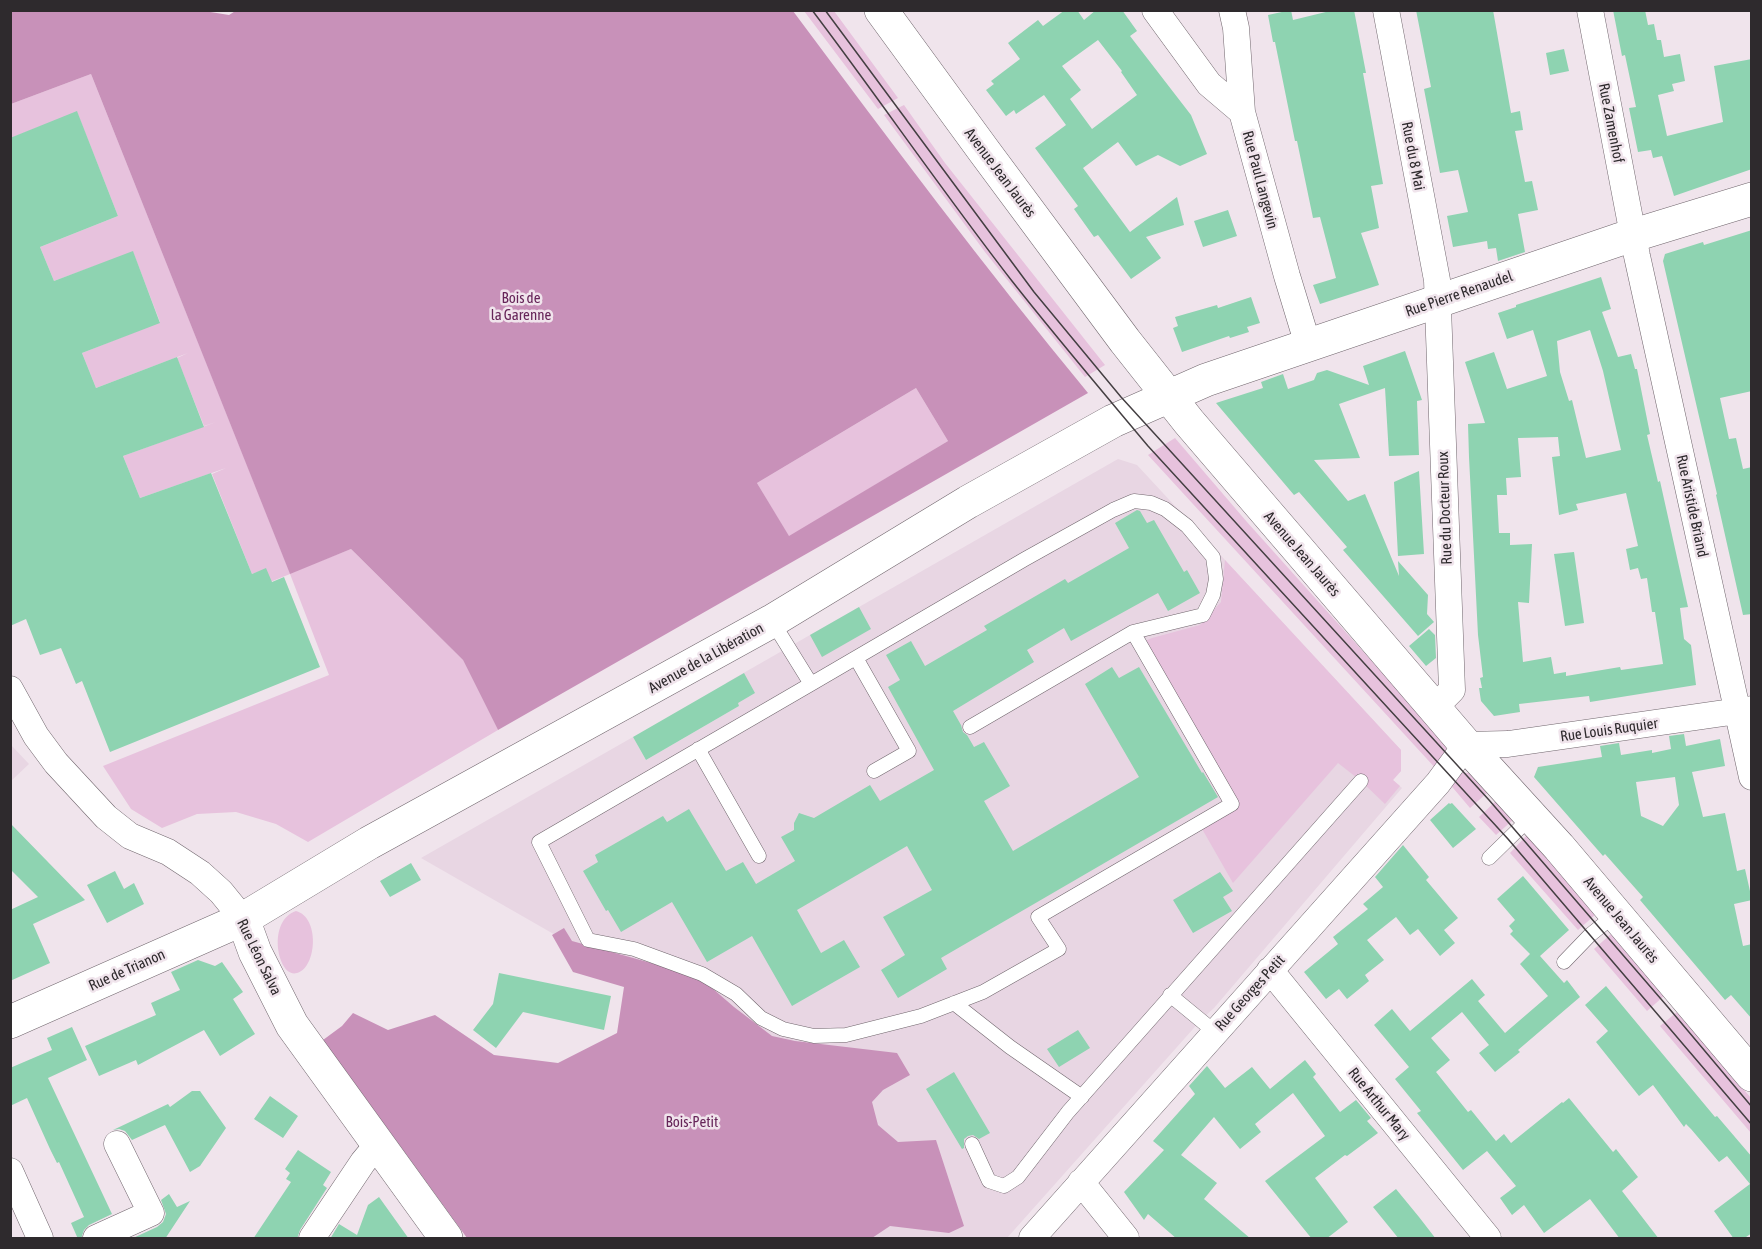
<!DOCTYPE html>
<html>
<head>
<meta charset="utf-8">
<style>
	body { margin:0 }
	#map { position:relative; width:1762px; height:1249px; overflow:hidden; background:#f0e4ec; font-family:"Asap Condensed",sans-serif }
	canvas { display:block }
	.frame { position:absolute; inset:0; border:12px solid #2e2a2d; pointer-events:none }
</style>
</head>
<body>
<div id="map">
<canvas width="1762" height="1249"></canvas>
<div class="frame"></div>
</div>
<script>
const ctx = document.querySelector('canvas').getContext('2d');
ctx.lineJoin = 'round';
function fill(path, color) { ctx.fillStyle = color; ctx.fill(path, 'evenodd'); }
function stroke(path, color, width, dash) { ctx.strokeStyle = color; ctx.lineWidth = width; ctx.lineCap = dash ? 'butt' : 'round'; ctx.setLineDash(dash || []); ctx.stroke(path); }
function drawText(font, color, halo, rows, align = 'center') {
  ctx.font = font + ' "Asap Condensed",sans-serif'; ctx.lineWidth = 5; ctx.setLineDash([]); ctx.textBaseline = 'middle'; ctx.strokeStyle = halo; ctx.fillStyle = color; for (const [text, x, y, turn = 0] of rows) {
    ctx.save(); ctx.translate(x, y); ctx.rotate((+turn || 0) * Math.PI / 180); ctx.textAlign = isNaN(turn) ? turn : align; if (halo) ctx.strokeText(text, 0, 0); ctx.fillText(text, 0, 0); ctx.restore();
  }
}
const built = new Path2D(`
	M 1118,459 L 1137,465 L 1401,750 L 1401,771 L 1393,780 L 1402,788 L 1214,1008 L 1201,1020 L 1007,1238 L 467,1238 L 629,1059 L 643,980 L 592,956 L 421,858 L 633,737 L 646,760 L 739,706 L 726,683 Z
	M 12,746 L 29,764 L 11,781 L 10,747 Z`);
const green = new Path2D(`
	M 804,11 L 834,11 L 898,98 L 878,109 Z
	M 91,74 L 290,573 L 351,549 L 463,660 L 498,730 L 308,842 L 276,824 L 236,812 L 197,814 L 162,828 L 131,809 L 103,766 L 329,675 L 290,574 L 235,596 L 266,569 L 252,574 L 212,474 L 226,468 L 140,498 L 123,456 L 216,422 L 204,426 L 177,358 L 188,353 L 96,388 L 82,353 L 160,322 L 133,252 L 54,281 L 40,247 L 118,216 L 77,112 L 11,138 L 11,104 Z
	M 904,105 L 945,163 L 1105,365 L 1085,377 L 985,252 L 884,115 Z
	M 916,388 L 948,441 L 789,537 L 757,483 Z
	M 1175,438 L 1247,522 L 1446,744 L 1446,758 L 1438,771 L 1148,455 Z
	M 1225,560 L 1401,750 L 1401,771 L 1393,780 L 1400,786 L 1385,804 L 1361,781 L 1338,763 L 1233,883 L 1201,827 L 1237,805 L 1143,642 L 1152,638 L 1200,625 L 1221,602 Z
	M 1460,773 L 1470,773 L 1487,793 L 1470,808 L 1448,782 Z
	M 1498,799 L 1514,819 L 1496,835 L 1479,817 Z
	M 1527,835 L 1595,915 L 1578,930 L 1510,853 Z
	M 296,911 C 320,917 317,968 297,973 C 278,979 266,921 296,911 Z
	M 1611,934 L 1664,996 L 1647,1011 L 1594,949 Z
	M 1677,1012 L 1751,1098 L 1751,1133 L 1660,1026 Z`);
const forest = new Path2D(`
	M 198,10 L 229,15 L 237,10 L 793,11 C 889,140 985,268 1088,393 L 498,730 L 463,660 L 351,549 L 290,574 L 91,74 L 11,104 L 11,11 ZM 916,388 L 948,441 L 789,536 L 757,483 Z
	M 564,928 L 572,941 L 698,976 L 734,1007 L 772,1036 L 795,1041 L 897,1053 L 910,1075 L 883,1090 L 872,1102 L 878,1125 L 898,1142 L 936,1140 L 964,1226 L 949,1233 L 890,1226 L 872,1238 L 467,1238 L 323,1040 L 342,1026 L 353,1013 L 388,1030 L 435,1015 L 494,1055 L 558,1063 L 617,1033 L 624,987 L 573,972 L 552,935 Z`);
const building = new Path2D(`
	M 1065,10 L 1077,10 L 1084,20 L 1096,10 L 1122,10 L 1137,31 L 1130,36 L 1191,115 L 1207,154 L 1180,166 L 1158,155 L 1136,166 L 1118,142 L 1083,168 L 1130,232 L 1177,197 L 1184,225 L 1146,237 L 1161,258 L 1131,279 L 1098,235 L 1094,237 L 1074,209 L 1078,206 L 1035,148 L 1066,125 L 1044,95 L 1016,114 L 1014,110 L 1006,116 L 986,90 L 994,84 L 991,81 L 1020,59 L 1008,43 L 1038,20 L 1043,26 ZM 1098,40 L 1122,71 L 1121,72 L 1137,95 L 1092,129 L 1070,99 L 1081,90 L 1062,66 Z
	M 1291,10 L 1293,20 L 1334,10 L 1354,10 L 1366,73 L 1363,73 L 1383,184 L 1371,186 L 1379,228 L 1361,233 L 1379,285 L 1320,304 L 1313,285 L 1336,278 L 1320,217 L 1313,218 L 1297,141 L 1295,141 L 1275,42 L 1273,42 L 1268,15 Z
	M 1416,10 L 1493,10 L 1511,113 L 1520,111 L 1523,130 L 1515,131 L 1525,182 L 1532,181 L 1538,210 L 1518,214 L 1525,252 L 1498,261 L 1496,248 L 1488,249 L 1487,241 L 1453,247 L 1447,216 L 1468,212 L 1458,170 L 1440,173 L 1424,89 L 1431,87 Z
	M 1613,10 L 1645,10 L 1648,25 L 1654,24 L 1657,40 L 1661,40 L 1664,57 L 1680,54 L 1685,81 L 1672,84 L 1674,91 L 1658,95 L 1667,136 L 1723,122 L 1714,66 L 1752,59 L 1752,169 L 1674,196 L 1662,156 L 1653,158 L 1651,150 L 1638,152 L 1629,108 L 1636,107 L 1625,55 L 1622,56 Z
	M 1564,49 L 1569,71 L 1550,75 L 1546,53 Z
	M 77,111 L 118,216 L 40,247 L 54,281 L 133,251 L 160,323 L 82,353 L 96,388 L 177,357 L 204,427 L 123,456 L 140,498 L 211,473 L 252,574 L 266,568 L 272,582 L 284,577 L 320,667 L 110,752 L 82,681 L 76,684 L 61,648 L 40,655 L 26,619 L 10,626 L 10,138 Z
	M 1228,210 L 1237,236 L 1203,247 L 1194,221 Z
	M 1752,230 L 1752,391 L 1720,398 L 1729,439 L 1736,438 L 1743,469 L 1752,467 L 1752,614 L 1743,615 L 1716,495 L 1717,494 L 1663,261 L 1665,254 L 1703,242 L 1704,245 Z
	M 1601,277 L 1611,309 L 1602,312 L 1618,357 L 1631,354 L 1635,369 L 1637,369 L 1650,434 L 1647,435 L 1658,482 L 1660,481 L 1688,607 L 1680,608 L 1684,639 L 1691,645 L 1696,685 L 1590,702 L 1589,696 L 1519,704 L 1520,712 L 1494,716 L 1481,701 L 1479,688 L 1482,688 L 1480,678 L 1483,677 L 1478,635 L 1469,457 L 1468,424 L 1485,423 L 1465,362 L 1494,352 L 1507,389 L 1547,376 L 1533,330 L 1507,339 L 1498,313 L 1516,307 L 1516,305 ZM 1590,330 L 1603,371 L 1621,450 L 1586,458 L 1572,400 L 1569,401 L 1560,372 L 1557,341 ZM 1558,437 L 1560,456 L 1552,457 L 1559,515 L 1578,510 L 1576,504 L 1626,493 L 1638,546 L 1626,549 L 1630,570 L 1638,568 L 1641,579 L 1647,578 L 1652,612 L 1655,612 L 1663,664 L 1621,670 L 1620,667 L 1566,676 L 1566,672 L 1554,674 L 1551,657 L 1523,662 L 1518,602 L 1529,603 L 1532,544 L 1510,545 L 1510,533 L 1499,533 L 1497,495 L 1507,495 L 1506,478 L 1521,477 L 1518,438 Z
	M 1251,297 L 1260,323 L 1247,327 L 1249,332 L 1230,338 L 1229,336 L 1182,352 L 1173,328 L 1178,326 L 1175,317 L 1217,305 L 1218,308 Z
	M 1405,351 L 1422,400 L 1417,401 L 1419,455 L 1389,456 L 1385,388 L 1339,404 L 1360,458 L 1314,460 L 1348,501 L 1365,494 L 1399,576 L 1398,561 L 1428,595 L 1427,614 L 1434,622 L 1418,636 L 1343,550 L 1347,547 L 1299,492 L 1294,495 L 1216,403 L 1263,388 L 1261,382 L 1283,374 L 1288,389 L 1314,380 L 1317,373 L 1327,370 L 1369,385 L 1363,366 Z
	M 1419,471 L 1424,554 L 1398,556 L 1394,482 Z
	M 1137,510 L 1140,511 L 1147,523 L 1154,520 L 1184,572 L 1187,570 L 1200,593 L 1168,611 L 1158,593 L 1071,641 L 1064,628 L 1027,650 L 1034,662 L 953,711 L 961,725 L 963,732 L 967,735 L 974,747 L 984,742 L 1010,786 L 984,801 L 1013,851 L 1139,777 L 1085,684 L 1112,667 L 1119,678 L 1139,667 L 1202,773 L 1203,772 L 1218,797 L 941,958 L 947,969 L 898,998 L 881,970 L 905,955 L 883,917 L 932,890 L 907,846 L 797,910 L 821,953 L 844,940 L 860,967 L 792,1006 L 752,936 L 707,962 L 672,902 L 621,932 L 608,910 L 606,911 L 583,871 L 598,862 L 595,855 L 663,816 L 667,822 L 689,809 L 726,871 L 743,862 L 756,884 L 795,861 L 781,837 L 794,830 L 794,823 L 799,813 L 814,818 L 870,785 L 880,801 L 934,770 L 888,687 L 900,680 L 886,655 L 911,641 L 925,666 L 987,630 L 984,626 L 1065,579 L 1068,583 L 1129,548 L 1115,523 Z
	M 1574,552 L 1584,623 L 1565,626 L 1554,554 Z
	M 859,607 L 871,629 L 822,657 L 810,635 Z
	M 1429,629 L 1435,635 L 1436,658 L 1426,666 L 1409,646 Z
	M 744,673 L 755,693 L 738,703 L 739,706 L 646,760 L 633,737 Z
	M 1684,734 L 1686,746 L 1720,739 L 1725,766 L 1692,772 L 1703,817 L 1725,813 L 1737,871 L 1745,869 L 1752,900 L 1734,904 L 1743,946 L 1752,944 L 1752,1019 L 1731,995 L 1725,1000 L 1640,900 L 1643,897 L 1605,854 L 1603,856 L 1534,777 L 1538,767 L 1602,757 L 1600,746 L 1619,743 L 1621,755 L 1652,750 L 1652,753 L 1671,749 L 1669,736 ZM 1675,777 L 1679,805 L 1663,826 L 1641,816 L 1636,782 Z
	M 1449,803 L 1450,804 L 1452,803 L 1476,829 L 1453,848 L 1430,820 Z
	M 10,823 L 85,900 L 33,924 L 50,963 L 10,981 L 10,910 L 38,897 L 10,869 Z
	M 1403,845 L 1429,877 L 1426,880 L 1458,918 L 1444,930 L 1455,943 L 1440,956 L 1418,929 L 1410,935 L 1396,917 L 1367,940 L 1384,960 L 1365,975 L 1369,981 L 1347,999 L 1339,989 L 1326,999 L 1304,972 L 1338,944 L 1333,937 L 1368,909 L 1363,904 L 1383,887 L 1375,877 Z
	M 411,863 L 421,880 L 390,897 L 380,881 Z
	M 115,871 L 124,889 L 134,883 L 144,904 L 107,923 L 87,885 Z
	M 1220,872 L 1233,891 L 1223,897 L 1232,911 L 1193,933 L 1173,900 Z
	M 1523,876 L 1569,930 L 1540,956 L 1564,983 L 1567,980 L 1580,997 L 1518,1050 L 1520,1052 L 1495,1072 L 1479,1053 L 1489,1045 L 1462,1012 L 1431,1038 L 1450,1060 L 1436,1072 L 1468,1112 L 1471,1110 L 1496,1141 L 1504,1134 L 1511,1143 L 1562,1102 L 1563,1103 L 1569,1098 L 1613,1152 L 1616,1149 L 1638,1177 L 1622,1191 L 1659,1239 L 1620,1239 L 1590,1199 L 1544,1233 L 1524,1205 L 1512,1215 L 1500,1198 L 1516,1186 L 1487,1151 L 1463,1170 L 1417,1113 L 1421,1111 L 1395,1079 L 1409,1067 L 1374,1025 L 1392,1009 L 1410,1031 L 1472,979 L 1485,995 L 1478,1001 L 1505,1033 L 1548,996 L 1520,964 L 1530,954 L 1510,934 L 1513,931 L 1509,926 L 1515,920 L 1497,899 Z
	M 198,960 L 215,966 L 222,962 L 243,992 L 233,999 L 255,1034 L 220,1056 L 204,1030 L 138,1065 L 136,1060 L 99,1076 L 85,1046 L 156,1015 L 151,1003 L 180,990 L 171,972 Z
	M 499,973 L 611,996 L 604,1030 L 523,1012 L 496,1048 L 473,1030 L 493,1004 Z
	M 1606,986 L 1715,1117 L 1717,1116 L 1752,1157 L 1752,1233 L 1743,1239 L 1734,1239 L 1714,1211 L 1750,1184 L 1727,1156 L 1719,1162 L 1691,1129 L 1686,1124 L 1684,1127 L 1653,1085 L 1639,1096 L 1596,1042 L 1608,1031 L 1585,1005 Z
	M 72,1027 L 87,1060 L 48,1078 L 112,1214 L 89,1225 L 84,1230 L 81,1239 L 78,1239 L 71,1223 L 84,1217 L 59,1162 L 57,1163 L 50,1149 L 27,1098 L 10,1106 L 10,1068 L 52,1050 L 47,1038 Z
	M 1078,1030 L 1090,1048 L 1059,1067 L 1047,1049 Z
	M 1305,1060 L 1316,1074 L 1313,1077 L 1340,1112 L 1356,1100 L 1371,1118 L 1367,1121 L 1378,1133 L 1347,1156 L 1345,1155 L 1315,1178 L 1348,1222 L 1326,1239 L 1312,1239 L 1265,1181 L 1325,1136 L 1293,1093 L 1255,1124 L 1261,1132 L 1240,1149 L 1214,1117 L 1181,1155 L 1217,1183 L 1204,1199 L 1251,1239 L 1177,1239 L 1148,1214 L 1144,1220 L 1124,1192 L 1164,1150 L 1153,1141 L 1195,1094 L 1189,1086 L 1207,1066 L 1225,1088 L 1252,1067 L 1270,1089 Z
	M 954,1072 L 990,1133 L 979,1139 L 973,1135 L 968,1136 L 964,1139 L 964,1148 L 962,1149 L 926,1089 Z
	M 192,1091 L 200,1091 L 226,1128 L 200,1166 L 190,1172 L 165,1125 L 132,1140 L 125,1131 L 119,1129 L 113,1130 L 168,1104 L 170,1107 Z
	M 270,1096 L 298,1116 L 283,1138 L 254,1119 Z
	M 298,1150 L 331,1172 L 323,1185 L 327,1188 L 300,1230 L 297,1239 L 253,1239 L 291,1182 L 286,1179 L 290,1173 L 285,1169 Z
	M 1396,1189 L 1419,1217 L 1436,1239 L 1399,1239 L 1373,1207 Z
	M 169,1194 L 177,1207 L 190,1201 L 165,1239 L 131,1239 L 157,1227 L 163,1222 L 166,1214 L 161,1200 Z
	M 379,1197 L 409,1239 L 330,1239 L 339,1224 L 357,1235 L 368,1205 Z`);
const service = new Path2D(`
	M 772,621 L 811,684 L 539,842 L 588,940 L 634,949 L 702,974 L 736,994 L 761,1018 L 783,1029 L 814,1036 L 846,1035 L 921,1016 L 983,992 L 1059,949 L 1038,917 L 1232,804 L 1133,632
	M 856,658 L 909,751 L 874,771
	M 811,684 L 1025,559 L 1113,510 L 1134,501 L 1151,503 L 1165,509 L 1187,526 L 1213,557 L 1216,579 L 1213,595 L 1203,615 L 1133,632 L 970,727
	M 698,749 L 759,856
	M 1489,858 L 1531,817
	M 1564,962 L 1590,935 L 1616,914
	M 1170,995 L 1215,1032
	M 954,1003 L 1010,1047 L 1082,1097
	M 972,1144 L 989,1181 L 1004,1186 L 1018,1177 L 1068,1112 L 1361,781`);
const minor = new Path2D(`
	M 1155,10 L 1209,84 L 1242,112
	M 1232,10 L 1236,28 L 1242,112 L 1287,276 L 1308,345
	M 1386,10 L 1437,280 L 1452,690 L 1434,708
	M 1590,10 L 1637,256 L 1752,777
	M 10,689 L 36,736 L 56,763 L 106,817 L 130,836 L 168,852 L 200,873 L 221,892 L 243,919
	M 1270,970 L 1488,1238
	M 10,1171 L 40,1238
	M 1081,1182 L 1126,1238
	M 96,1238 L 151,1213 L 117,1144
	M 312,1238 L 363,1162 L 378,1144
	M 1032,1238 L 1438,783 L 1466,745 L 1508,744 L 1752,709`);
const tertiary = new Path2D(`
	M 881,10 L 984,151 L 1125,341 L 1189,422 L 1466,745 L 1559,847 L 1752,1075
	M 243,919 L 255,952 L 292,1025 L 446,1238
	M 10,1022 L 243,919 L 369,843 L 772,621 L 968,502 L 1113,421 L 1206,380 L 1618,240 L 1752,199`);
const tram = new Path2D(`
	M 812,10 C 880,100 943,192 1012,281 C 1056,337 1102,391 1148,446 L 1508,839 L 1752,1125
	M 825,10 L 1034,292 L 1121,397 L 1489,800 L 1667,1006 L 1752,1107`);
const streetNames = [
	["Rue Zamenhof",1611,123,79],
	["Rue du 8 Mai",1413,156,79],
	["Avenue Jean Jaurès",1000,173,53],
	["Rue Paul Langevin",1260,180,75],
	["Rue Pierre Renaudel",1459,294,-19],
	["Rue Aristide Briand",1692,506,78],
	["Rue du Docteur Roux",1445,508,-92],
	["Avenue Jean Jaurès",1302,554,49],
	["Avenue de la Libération",706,658,-29],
	["Rue Louis Ruquier",1609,730,-8],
	["Avenue Jean Jaurès",1621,920,50],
	["Rue Léon Salva",259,957,64],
	["Rue de Trianon",127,970,-24],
	["Rue Georges Petit",1250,993,-48],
	["Rue Arthur Mary",1379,1104,51]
];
const parkNames = [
	["Bois de",521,298],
	["la Garenne",521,315],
	["Bois-Petit",692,1122]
];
fill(built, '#e8d6e3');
fill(green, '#e7c2dd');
fill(forest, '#c891b9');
fill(building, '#8ed3b1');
stroke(service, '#70666d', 15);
stroke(minor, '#70666d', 27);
stroke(tertiary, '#70666d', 34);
stroke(service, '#fff', 14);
stroke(minor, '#fff', 26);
stroke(tertiary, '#fff', 33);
stroke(tram, '#443f42', 1.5);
drawText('15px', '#2e2a2d', '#f0e4ec', streetNames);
drawText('15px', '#662559', '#f0e4ec', parkNames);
</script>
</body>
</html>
